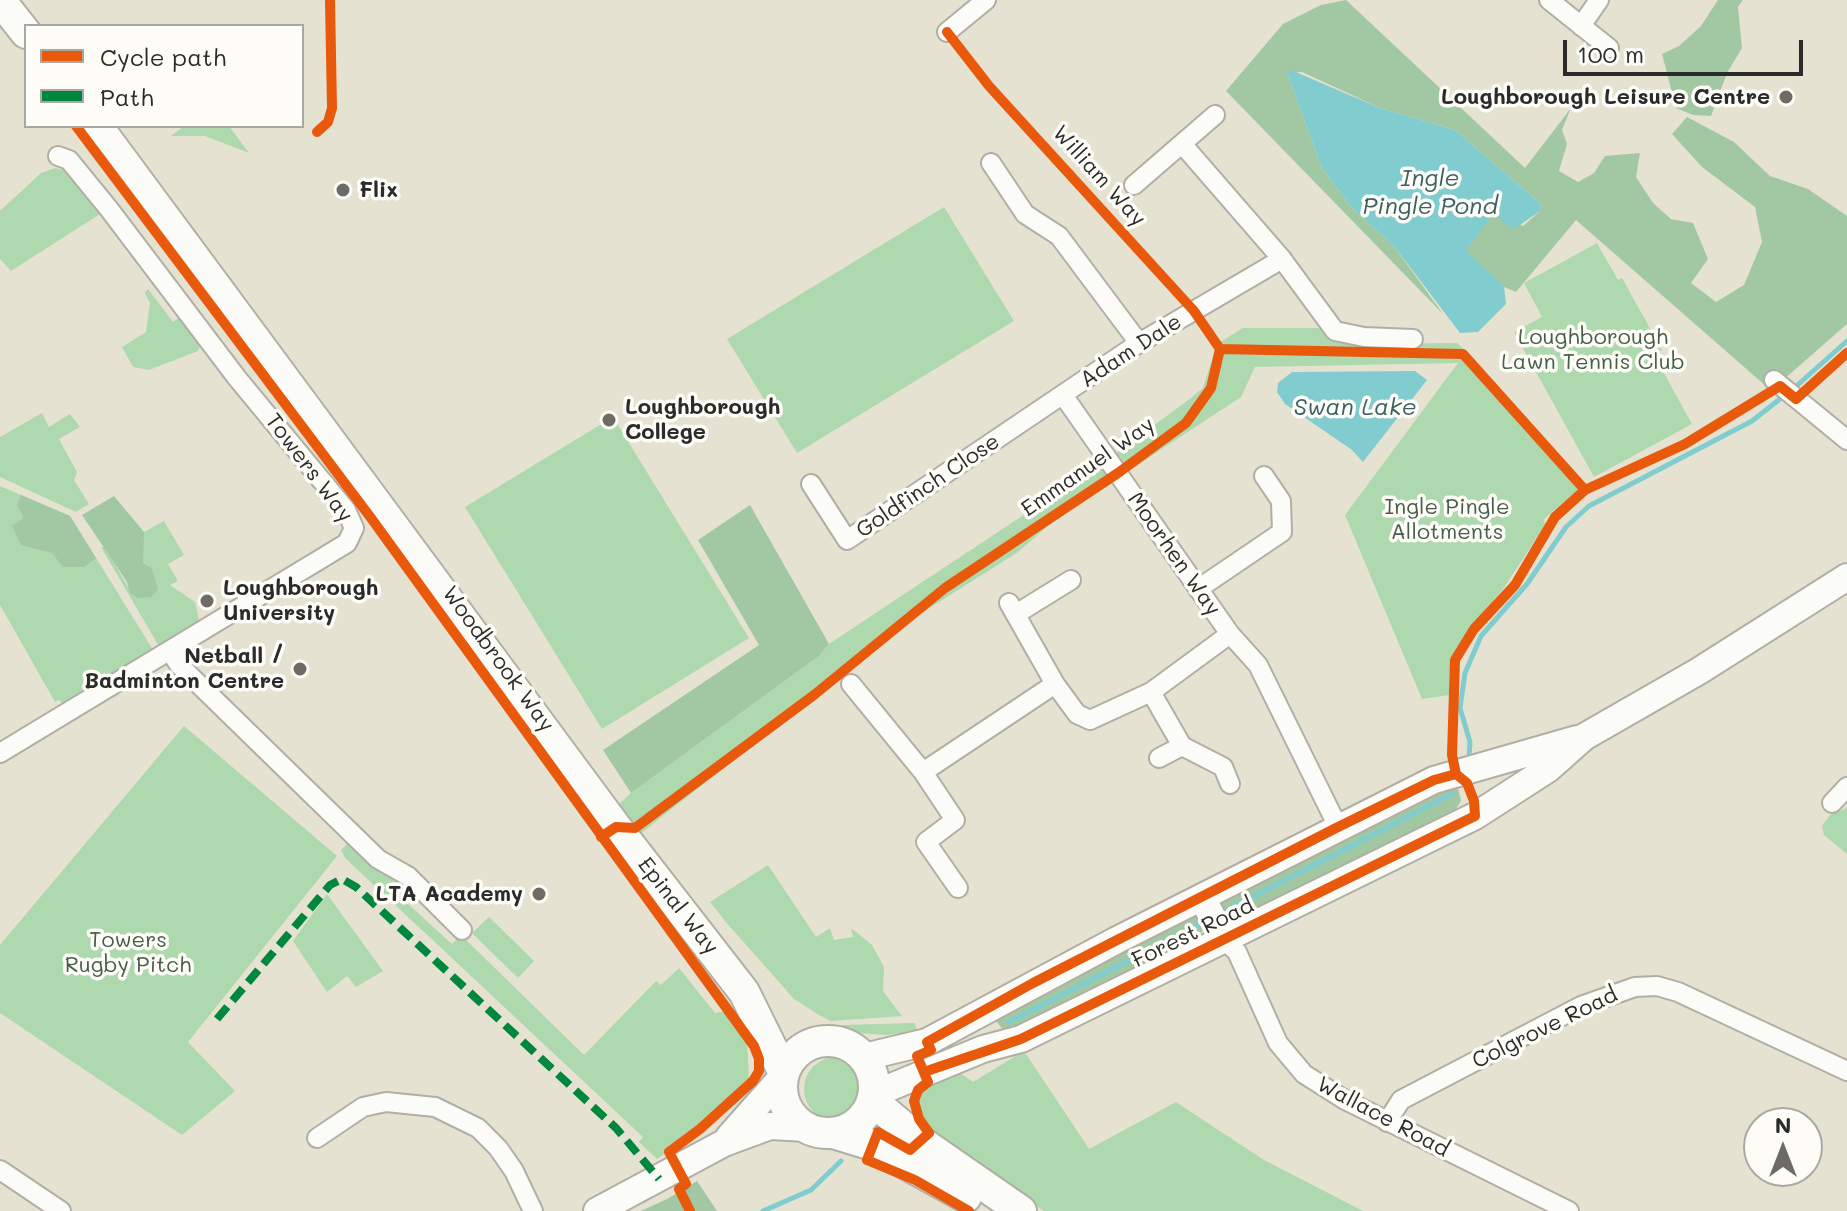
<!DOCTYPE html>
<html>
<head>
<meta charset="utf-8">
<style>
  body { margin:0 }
  #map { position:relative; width:1847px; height:1211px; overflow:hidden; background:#e6e2d2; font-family:Mali,sans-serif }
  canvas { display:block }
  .legend { position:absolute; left:24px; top:24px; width:280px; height:104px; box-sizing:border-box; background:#fdfcf7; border:2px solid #a9a8a5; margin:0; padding:10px 14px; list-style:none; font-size:24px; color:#2b2b2b }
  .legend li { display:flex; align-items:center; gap:16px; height:40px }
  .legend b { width:40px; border:2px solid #a9a8a5 }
  .north { position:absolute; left:1743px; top:1107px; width:80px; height:80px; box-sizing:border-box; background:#fdfcf7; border:2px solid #a9a8a5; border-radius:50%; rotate:0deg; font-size:22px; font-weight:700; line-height:32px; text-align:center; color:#2b2b2b }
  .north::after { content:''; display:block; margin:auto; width:28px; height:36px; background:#6c6b65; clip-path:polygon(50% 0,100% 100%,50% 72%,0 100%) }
  .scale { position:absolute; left:1563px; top:40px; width:240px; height:36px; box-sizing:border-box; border:4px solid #2b2b2b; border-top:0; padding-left:10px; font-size:24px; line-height:28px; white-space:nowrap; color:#2b2b2b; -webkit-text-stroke:6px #fdfcf7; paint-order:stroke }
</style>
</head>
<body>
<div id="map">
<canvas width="1847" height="1211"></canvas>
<ul class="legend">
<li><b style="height:10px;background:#e8590c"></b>Cycle path</li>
<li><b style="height:10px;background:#00873e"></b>Path</li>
</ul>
<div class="north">N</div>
<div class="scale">100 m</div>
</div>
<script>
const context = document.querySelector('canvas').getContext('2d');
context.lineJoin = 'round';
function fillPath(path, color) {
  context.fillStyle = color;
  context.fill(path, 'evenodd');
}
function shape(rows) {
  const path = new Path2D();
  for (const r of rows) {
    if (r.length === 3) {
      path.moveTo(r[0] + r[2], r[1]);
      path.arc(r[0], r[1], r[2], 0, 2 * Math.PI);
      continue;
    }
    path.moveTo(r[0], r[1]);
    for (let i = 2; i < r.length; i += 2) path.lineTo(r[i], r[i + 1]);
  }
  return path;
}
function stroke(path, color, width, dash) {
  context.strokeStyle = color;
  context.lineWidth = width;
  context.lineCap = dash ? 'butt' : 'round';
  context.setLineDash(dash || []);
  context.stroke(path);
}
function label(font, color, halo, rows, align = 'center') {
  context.font = font + ' Mali,sans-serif';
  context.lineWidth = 7;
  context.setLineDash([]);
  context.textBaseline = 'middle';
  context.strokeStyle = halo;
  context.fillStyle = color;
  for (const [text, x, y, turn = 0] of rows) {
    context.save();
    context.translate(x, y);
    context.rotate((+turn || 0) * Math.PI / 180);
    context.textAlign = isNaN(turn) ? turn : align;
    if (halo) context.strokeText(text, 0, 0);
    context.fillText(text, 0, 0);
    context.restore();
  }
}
const green = shape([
  [184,126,229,126,249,153,205,136,171,136],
  [55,168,72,172,100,214,11,271,0,259,0,211,41,173],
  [944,207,1014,321,797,453,727,339],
  [1597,243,1618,280,1622,278,1662,350,1654,355,1692,424,1594,477,1514,332,1542,317,1524,283],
  [148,289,173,322,180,317,201,344,198,351,149,370,133,367,122,347,146,332,150,303,145,293],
  [1243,328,1321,328,1362,344,1457,343,1477,362,1466,363,1579,489,1544,519,1545,525,1503,589,1471,627,1452,659,1449,695,1422,699,1345,515,1458,363,1255,367,1241,397,1057,518,1018,552,917,616,640,834,618,805,631,793,819,656,829,644,1108,459,1187,401,1203,388,1217,344],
  [42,413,49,427,70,414,80,427,59,439,77,472,74,480,89,504,76,512,0,477,0,437],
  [613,417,749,638,602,729,465,507],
  [0,486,70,516,155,653,62,704,59,700,55,702,0,605],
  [164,521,184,555,168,564,178,581,170,585,195,602,200,625,160,648,101,547,105,547,128,587,157,590,152,568,143,563,143,537,144,532],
  [184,726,337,856,188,1042,235,1091,182,1135,0,1013,0,945],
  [1847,808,1847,854,1824,835,1822,826,1830,815],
  [349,842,404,883,396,893,452,944,461,935,584,1055,656,981,661,985,679,968,715,1013,726,1011,742,1032,747,1042,749,1080,689,1136,657,1159,639,1142,643,1137,345,858,341,850],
  [768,865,816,937,830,928,834,940,853,937,851,928,872,945,884,967,883,991,902,1016,831,1021,819,1015,794,999,725,921,710,902],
  [327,894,383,971,356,987,347,976,327,992,293,941],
  [489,917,534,961,518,978,472,933],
  [915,1023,917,1031,887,1035,841,1032,842,1025],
  [1024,1051,1089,1149,1176,1102,1264,1160,1363,1211,1044,1211,929,1133,915,1109,915,1096,923,1085,957,1071,973,1082],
  [836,1089,32]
]);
const forest = shape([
  [1346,0,1525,168,1571,108,1562,130,1567,144,1559,171,1578,182,1594,173,1605,156,1640,153,1636,177,1653,203,1671,219,1693,223,1708,259,1691,283,1716,302,1744,285,1762,242,1755,207,1702,167,1672,134,1687,117,1734,142,1770,176,1808,189,1847,216,1847,324,1782,381,1767,387,1576,220,1516,292,1504,287,1465,252,1493,213,1523,226,1540,211,1541,204,1455,130,1380,108,1302,72,1287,73,1322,168,1352,208,1394,246,1443,314,1226,91,1283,24,1321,5],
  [1718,0,1743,0,1738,7,1742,48,1727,73,1711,116,1693,115,1676,108,1662,54,1679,46,1701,26],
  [21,495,70,516,96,558,84,567,63,567,52,553,21,545,12,526,24,518,17,505],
  [114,496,144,532,143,563,152,568,158,590,151,597,138,598,130,593,127,582,82,515],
  [750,505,829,644,819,656,631,793,603,750,759,645,698,540],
  [1457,784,1461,801,1456,809,1235,922,1224,921,1217,901,1361,821],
  [1195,909,1204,930,1193,939,1012,1031,1003,1030,994,1018],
  [697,1181,717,1211,641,1211,669,1198]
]);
const water = shape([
  [1291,70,1380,108,1455,130,1541,204,1540,211,1514,229,1493,214,1466,251,1504,287,1506,304,1478,332,1460,333,1394,246,1352,208,1322,168,1287,73],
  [1415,371,1427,380,1363,462,1352,450,1285,404,1277,392,1278,383,1292,372]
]);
const stream = shape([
  [1793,389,1847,341],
  [1469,758,1470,742,1460,708,1465,673,1481,636,1527,584,1566,527,1589,506,1752,421,1785,395],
  [1225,911,1452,794],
  [1009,1022,1200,924],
  [763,1211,811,1190,841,1161]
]);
const street = shape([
  [1549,0,1609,48],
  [1581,26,1599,0],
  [947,32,986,0],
  [1183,145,1282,259,1335,331,1364,337,1413,339],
  [991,163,1025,214,1059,236,1139,343],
  [1134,185,1215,115],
  [1774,380,1847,440],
  [1063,395,1230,634],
  [811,484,847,540,1139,343,1282,259],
  [1198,589,1282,532,1281,501,1264,476],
  [1009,603,1055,684],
  [1016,614,1071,580],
  [170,651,179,665,378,859,408,876,462,930],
  [851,684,923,772,955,820,926,842,958,888],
  [1151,692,1182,746,1159,758],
  [1182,746,1223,767,1230,784],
  [0,753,347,543,354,528,346,510,237,378,109,209,69,160,58,156],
  [923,772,1055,684,1077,714,1090,720,1151,692,1230,634,1258,665,1338,827],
  [1832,803,1847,787],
  [1224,940,1237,952,1278,1043,1304,1074,1345,1100,1569,1211],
  [1387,1122,1401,1100,1581,1006,1635,987,1657,986,1678,992,1847,1071],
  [317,1138,363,1107,386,1102,435,1107,478,1128,498,1148,514,1171,533,1211],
  [0,1170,61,1211]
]);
const secondary = shape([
  [1203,899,1224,940],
  [864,1057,927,1042,1117,940,1434,780,1577,739],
  [874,1094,983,1049,1021,1039,1475,816,1548,769,1584,737,1699,671,1847,577],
  [729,1137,782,1077],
  [597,1211,724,1143,770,1126,807,1128]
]);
const primary = shape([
  [0,0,26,33],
  [97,126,616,827,744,992,784,1073],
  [828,1087,46],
  [873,1101,920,1141,1021,1211],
  [833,1133,872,1145,966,1197]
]);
const quiet = shape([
  [217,1019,330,885,342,879,356,887,616,1128,659,1179]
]);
const cycleway = shape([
  [947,32,989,86,1194,311,1220,349],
  [76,126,371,518,754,1046,759,1059,759,1071,753,1081,700,1129,669,1152,686,1184,679,1189,690,1211],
  [317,132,328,122,332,108,330,0],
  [1456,774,1452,755,1455,660,1474,629,1515,585,1555,517,1585,490,1685,444,1780,386,1796,399,1847,353],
  [601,837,616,827,635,828,814,695,945,588,1118,473,1186,423,1211,388,1220,349,1463,354,1585,490],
  [924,1072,1021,1039,1475,816,1474,801,1467,783,1456,774],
  [867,1160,878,1132,910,1150,929,1133,919,1119,914,1101,918,1090,928,1082,917,1056,931,1050,927,1042,1033,983,1338,827,1434,780,1456,774],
  [867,1160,915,1180,969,1211]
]);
const markers = [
  [1786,97,8,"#6c6b65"],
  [343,190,8,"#6c6b65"],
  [609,420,8,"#6c6b65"],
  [207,601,8,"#6c6b65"],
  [300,669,8,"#6c6b65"],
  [539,894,8,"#6c6b65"]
];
const poiNames = [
  ["Loughborough Leisure Centre",1770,97],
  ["Flix",359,190,"left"],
  ["Loughborough",625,407,"left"],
  ["College",625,432,"left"],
  ["Loughborough",223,588,"left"],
  ["University",223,613,"left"],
  ["Netball /",284,656],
  ["Badminton Centre",284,681],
  ["LTA Academy",523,894]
];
const streetNames = [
  ["William Way",1099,176,48],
  ["Adam Dale",1131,351,-33],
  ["Emmanuel Way",1088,467,-35],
  ["Towers Way",309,468,53],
  ["Goldfinch Close",928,486,-34],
  ["Moorhen Way",1174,554,55],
  ["Woodbrook Way",498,659,54],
  ["Epinal Way",678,906,52],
  ["Forest Road",1193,933,-26],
  ["Colgrove Road",1545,1028,-26],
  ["Wallace Road",1383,1117,28]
];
const parkNames = [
  ["Loughborough",1593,337],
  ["Lawn Tennis Club",1593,362],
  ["Ingle Pingle",1447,507],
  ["Allotments",1447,532],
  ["Towers",128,940],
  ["Rugby Pitch",128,965]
];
const waterNames = [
  ["Ingle",1430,179],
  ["Pingle Pond",1430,207],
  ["Swan Lake",1355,408]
];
fillPath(green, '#aed8ad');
fillPath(forest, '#a1c8a2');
fillPath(water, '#80cccf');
stroke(stream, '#80cccf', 5);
stroke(street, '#b1afa5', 22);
stroke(secondary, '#b1afa5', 30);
stroke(primary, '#b1afa5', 34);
stroke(street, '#fbfbf8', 18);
stroke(secondary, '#fbfbf8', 26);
stroke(primary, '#fbfbf8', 30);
stroke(quiet, '#00873e', 8, [16, 8]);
stroke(cycleway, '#e8590c', 10);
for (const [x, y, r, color] of markers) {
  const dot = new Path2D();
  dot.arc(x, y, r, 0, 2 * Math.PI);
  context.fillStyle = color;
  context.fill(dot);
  stroke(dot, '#fdfcf7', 3);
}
label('bold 22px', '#2b2b2b', '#fdfcf7', poiNames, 'right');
label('22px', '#2b2b2b', '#fdfcf7', streetNames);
label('22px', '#455d49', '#fdfcf7', parkNames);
label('italic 24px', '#3a6064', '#fdfcf7', waterNames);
</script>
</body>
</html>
